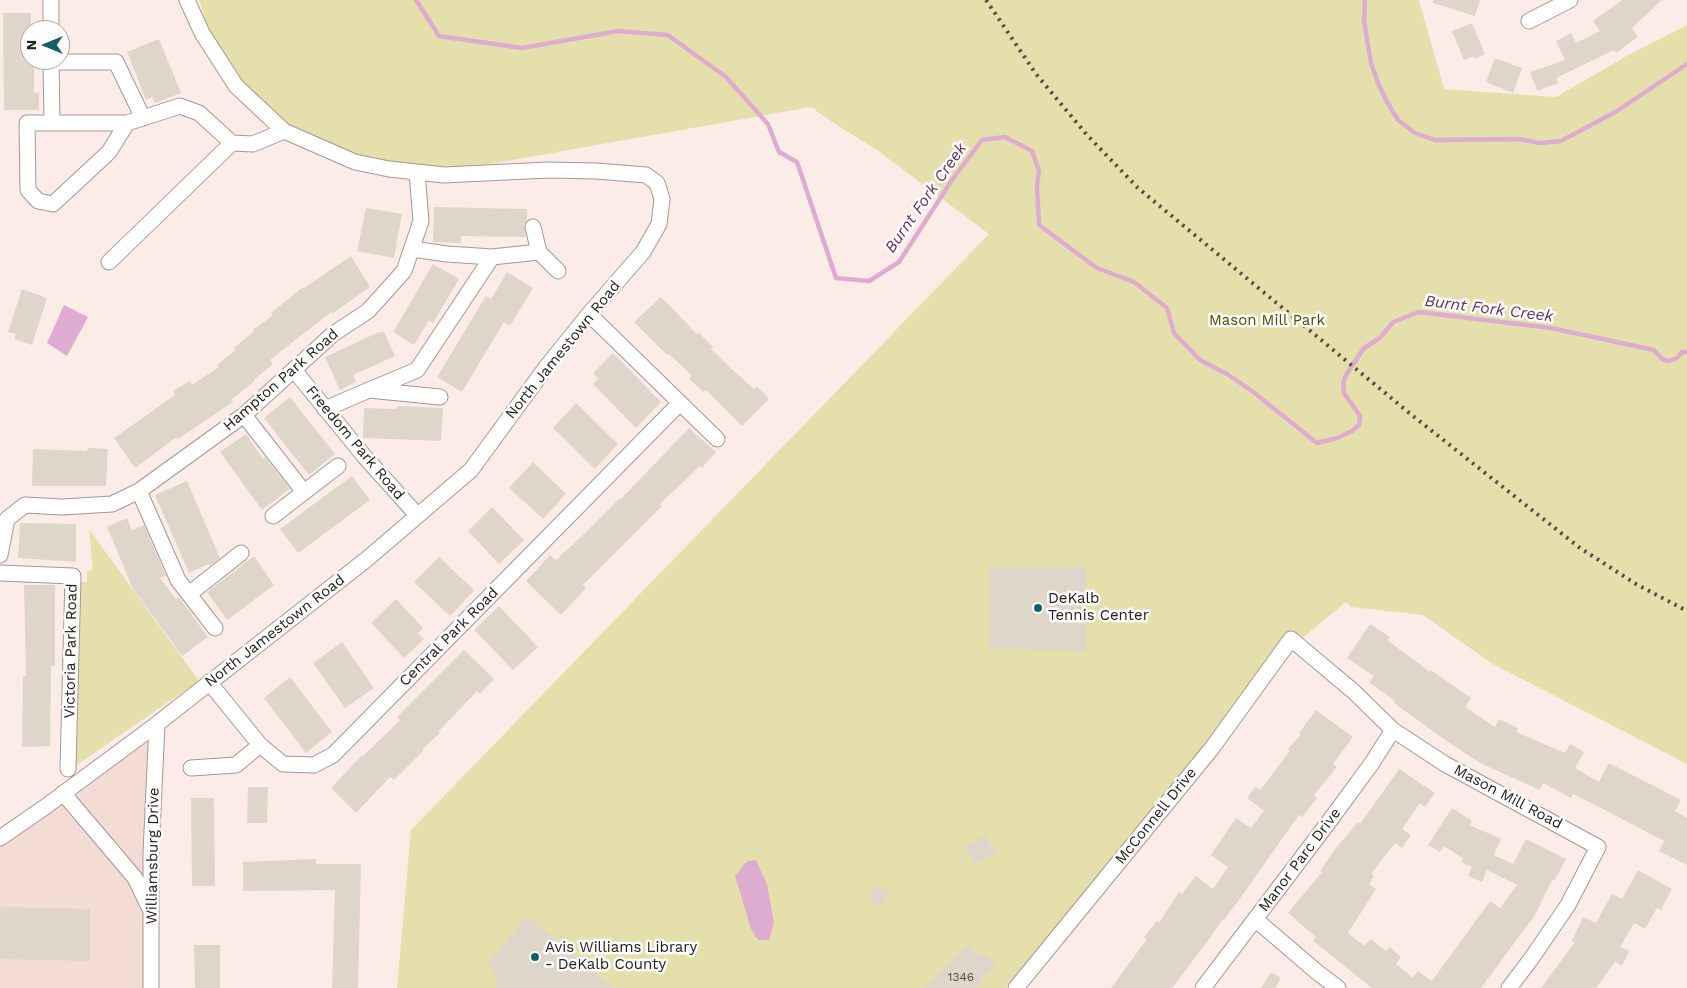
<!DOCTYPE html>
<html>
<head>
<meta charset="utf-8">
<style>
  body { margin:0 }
  #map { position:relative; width:1687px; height:988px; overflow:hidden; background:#fcece7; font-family:"Work Sans",sans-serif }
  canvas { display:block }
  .north { position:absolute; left:20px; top:20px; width:50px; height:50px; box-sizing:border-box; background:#fdfdfd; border:1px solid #a7a5a4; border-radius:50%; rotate:270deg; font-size:14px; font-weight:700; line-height:20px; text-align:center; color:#26201e }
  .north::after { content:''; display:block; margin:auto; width:18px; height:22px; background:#106165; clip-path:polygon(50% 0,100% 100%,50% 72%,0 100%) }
</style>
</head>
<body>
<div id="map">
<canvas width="1687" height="988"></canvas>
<div class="north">N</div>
</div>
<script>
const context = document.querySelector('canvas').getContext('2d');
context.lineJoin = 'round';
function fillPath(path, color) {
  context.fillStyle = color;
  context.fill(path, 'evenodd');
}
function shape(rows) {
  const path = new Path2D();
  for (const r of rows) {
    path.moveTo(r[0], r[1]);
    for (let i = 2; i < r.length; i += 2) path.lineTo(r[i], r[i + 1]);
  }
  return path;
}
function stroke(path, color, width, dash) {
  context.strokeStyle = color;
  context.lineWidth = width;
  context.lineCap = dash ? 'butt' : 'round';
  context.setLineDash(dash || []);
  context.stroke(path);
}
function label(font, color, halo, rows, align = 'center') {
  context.font = font + ' "Work Sans",sans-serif';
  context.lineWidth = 5;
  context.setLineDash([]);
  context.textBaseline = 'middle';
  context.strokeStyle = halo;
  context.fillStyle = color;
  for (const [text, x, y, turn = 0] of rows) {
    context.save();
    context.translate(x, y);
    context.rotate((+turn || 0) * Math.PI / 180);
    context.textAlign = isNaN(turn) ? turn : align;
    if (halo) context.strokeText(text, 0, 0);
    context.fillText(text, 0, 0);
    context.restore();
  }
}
const built = shape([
  [149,729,149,988,0,988,0,844,10,842]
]);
const green = shape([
  [199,0,1419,0,1444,89,1556,97,1630,54,1687,25,1687,764,1491,663,1423,615,1351,607,1346,602,1288,650,1005,988,397,988,411,830,989,234,877,150,835,124,811,107,456,170,318,155,251,100,210,36],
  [89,529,199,681,74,767,78,582,87,582,87,571,93,570]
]);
const water = shape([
  [64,305,88,317,67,356,47,343],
  [756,860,767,884,774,923,769,940,758,940,751,929,735,876,746,862]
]);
const stream = shape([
  [416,0,439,36,522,48,618,31,668,35,726,77,768,124,779,152,797,162,836,278,869,281,899,262,952,180,982,140,1005,137,1032,151,1039,171,1037,186,1039,225,1097,268,1134,282,1167,308,1174,333,1200,360,1227,374,1252,391,1317,443,1337,438,1352,431,1359,425,1360,416,1344,393,1343,383,1346,375,1364,348,1380,338,1393,322,1419,312,1551,328,1654,350,1662,359,1669,361,1677,358,1682,352,1687,352],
  [1365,0,1364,21,1371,63,1378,83,1387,102,1398,120,1415,133,1435,140,1519,139,1540,143,1561,141,1617,111,1687,64]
]);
const building = shape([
  [1433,0,1480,0,1475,16,1433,3],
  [1622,0,1662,0,1632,28,1638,37,1616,53,1614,50,1556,78,1558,83,1537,91,1530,72,1565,60,1556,41,1571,33,1576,43,1600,31,1593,21],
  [3,13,31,13,30,60,34,60,34,93,39,92,39,110,4,110],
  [1472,23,1485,54,1475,59,1474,56,1464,60,1452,31],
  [159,39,181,93,155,103,152,97,146,100,127,52],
  [1495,58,1522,68,1513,93,1486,82],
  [434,207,527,209,527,220,524,225,526,237,461,236,461,243,433,242],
  [366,208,402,214,397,241,394,241,397,243,394,258,357,251],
  [351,256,370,287,332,314,331,312,270,360,273,364,254,380,255,381,231,400,233,402,178,439,177,437,135,468,114,438,175,395,173,391,190,381,192,385,219,367,217,365,236,350,234,348,254,331,253,330,273,315,271,313,303,287,304,288],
  [433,264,459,279,433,323,429,320,414,345,393,332],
  [507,272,533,288,510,326,504,322,462,392,437,377,486,296,491,299],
  [22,289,47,298,32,345,14,339,16,334,8,332],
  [661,297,697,334,699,333,713,347,711,349,734,371,754,389,757,386,769,399,742,426,706,390,703,392,689,378,692,376,669,354,667,355,634,322],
  [379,332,384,332,395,356,353,375,356,382,340,390,325,357],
  [613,353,661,402,636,428,593,384,598,379,593,373],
  [290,397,335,454,309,475,264,418],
  [576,403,618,444,595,469,553,428],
  [397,406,443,408,441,441,363,438,364,408,397,409],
  [689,428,716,452,702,468,700,466,660,504,662,506,583,585,586,588,561,615,526,581,550,555,556,560,583,535,619,499,620,500],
  [246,434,263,459,265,457,290,489,262,510,220,452],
  [88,448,108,449,106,486,32,486,33,449,87,451],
  [533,462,566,494,543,519,509,488],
  [352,476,370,500,298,553,280,529],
  [187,481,220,558,210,566,209,564,189,573,155,495],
  [492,507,524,540,499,564,468,531],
  [127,518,132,530,144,525,166,576,160,578,176,599,179,597,208,637,182,656,133,589,107,527],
  [20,523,76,524,76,562,18,558],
  [254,556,274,585,227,620,207,592],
  [439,557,474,590,450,616,414,582],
  [990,567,1086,567,1086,650,990,649],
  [24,585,55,585,55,666,51,666,50,746,22,747,23,676,26,676],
  [396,599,423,628,418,633,424,639,404,658,371,623],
  [499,606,538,647,513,670,474,630],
  [1370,624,1390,637,1387,640,1430,672,1431,670,1471,698,1465,707,1495,727,1499,719,1518,728,1516,732,1565,753,1570,744,1584,752,1575,768,1599,782,1609,763,1681,800,1675,811,1687,818,1687,865,1659,851,1664,841,1603,809,1573,794,1571,798,1543,783,1540,790,1482,764,1451,744,1394,703,1395,701,1369,682,1374,676,1347,658],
  [342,642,374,688,345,708,313,663],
  [464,650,494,679,480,694,477,691,438,732,440,733,422,750,423,751,394,780,390,777,356,813,331,788,361,756,362,757,400,720,397,717],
  [290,677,332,732,306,753,264,698],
  [1316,710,1353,737,1333,764,1337,767,1314,795,1317,798,1302,817,1299,815,1239,900,1224,920,1223,919,1207,942,1172,988,1111,988,1147,939,1144,937,1157,921,1159,923,1179,892,1182,894,1196,876,1213,889,1228,867,1211,855,1236,818,1251,828,1264,811,1247,798,1255,787,1260,790,1290,751,1288,749,1301,734,1299,733],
  [1399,769,1435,793,1425,807,1420,803,1402,829,1411,835,1402,848,1395,843,1371,874,1374,876,1369,884,1376,889,1348,933,1364,946,1371,939,1386,951,1390,947,1401,957,1396,964,1413,978,1418,971,1432,981,1490,901,1500,908,1517,885,1487,870,1482,882,1468,876,1472,867,1461,862,1463,858,1444,846,1440,852,1428,845,1452,808,1472,821,1470,825,1501,839,1494,855,1513,864,1526,839,1566,859,1554,881,1552,880,1535,915,1481,988,1372,988,1313,941,1316,937,1288,913,1322,872,1320,871,1335,849,1358,822,1360,824],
  [248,787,268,787,267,823,247,823],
  [191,798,214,798,215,886,192,886],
  [986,835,996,853,975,865,965,847],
  [316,859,316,864,361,864,358,988,332,988,335,890,243,891,243,862],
  [1638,870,1672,889,1661,910,1657,908,1645,929,1634,923,1620,947,1629,951,1622,966,1615,962,1596,988,1541,988,1575,942,1572,941,1583,917,1596,923,1612,894,1622,899],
  [873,888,888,889,886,903,872,904],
  [0,907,90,909,90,961,0,959],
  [527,916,613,988,497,988,496,973,487,965],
  [194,945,220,945,220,988,195,988],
  [967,946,979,957,983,953,996,965,975,988,924,988],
  [1271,972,1281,978,1275,988,1261,988]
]);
const street = shape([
  [51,0,51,30],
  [1529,21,1570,0],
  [51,60,52,123],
  [51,62,116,62,143,118],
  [127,123,27,123,28,190,38,201,53,204,109,152,127,123,180,106,199,113,232,143,253,144,284,131],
  [533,227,539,252,558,271],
  [412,249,447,254,492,257,539,252],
  [109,262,232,143],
  [589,314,717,439],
  [294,370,364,456,417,515],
  [369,390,417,370,492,257],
  [325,409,369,390,440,397],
  [244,415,304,492],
  [139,491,178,580,215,628],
  [273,516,338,466],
  [0,555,7,519,25,505,62,507,112,504,139,491,244,415,333,334,368,311,404,271,421,221,417,172],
  [0,573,73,576,68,769],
  [189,594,241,553],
  [209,682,260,745,283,764,314,765,333,755,680,403],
  [191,768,236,765,260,745],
  [63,793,135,878,149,907],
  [0,838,45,807,157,724,367,559,471,470,547,366,589,314,643,252,659,224,662,199,657,183,646,175,596,171,548,170,444,175,389,169,355,162,284,131,236,86,202,33,187,0],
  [1255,919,1317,972,1338,988],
  [151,988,151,853,157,724],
  [1016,988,1212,748,1291,639,1353,691,1393,730,1445,764,1598,847,1568,905,1531,959,1509,988],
  [1203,988,1328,823,1372,763,1393,730]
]);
const rail = shape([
  [986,0,1036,74,1087,135,1138,188,1408,412,1580,548,1636,584,1687,611]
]);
const markers = [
  [1038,608,5,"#106165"],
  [535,957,5,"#106165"]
];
const numberNames = [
  ["1346",961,977]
];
const parkNames = [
  ["Mason Mill Park",1267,321]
];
const streetNames = [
  ["North Jamestown Road",563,350,-51],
  ["Hampton Park Road",281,380,-41],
  ["Freedom Park Road",355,443,50],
  ["North Jamestown Road",275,631,-38],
  ["Central Park Road",449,637,-45],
  ["Victoria Park Road",71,651,-89],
  ["Mason Mill Road",1508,797,28],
  ["McConnell Drive",1156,816,-51],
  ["Williamsburg Drive",153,856,-89],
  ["Manor Parc Drive",1300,860,-53]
];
const poiNames = [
  ["DeKalb",1048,599],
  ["Tennis Center",1048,616],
  ["Avis Williams Library",545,948],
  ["- DeKalb County",545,965]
];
const waterNames = [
  ["Burnt Fork Creek",926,198,-55],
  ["Burnt Fork Creek",1489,309,7]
];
fillPath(built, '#f3dcd4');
fillPath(green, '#e5e0ab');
fillPath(water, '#dfacd1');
stroke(stream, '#dfacd1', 4.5);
fillPath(building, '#dfd6cb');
stroke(street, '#a59792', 17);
stroke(street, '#fff', 15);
stroke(rail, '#574f4c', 4, [2.5, 5]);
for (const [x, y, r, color] of markers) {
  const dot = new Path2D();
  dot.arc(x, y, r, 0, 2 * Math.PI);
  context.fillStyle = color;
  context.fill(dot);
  stroke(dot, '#fdfdfd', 2);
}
label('12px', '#544e49', null, numberNames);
label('15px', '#524b00', '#fdfdfd', parkNames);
label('15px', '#26201e', '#fdfdfd', streetNames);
label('15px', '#26201e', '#fdfdfd', poiNames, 'left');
label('italic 16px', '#6b2e5e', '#fdfdfd', waterNames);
</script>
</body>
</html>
